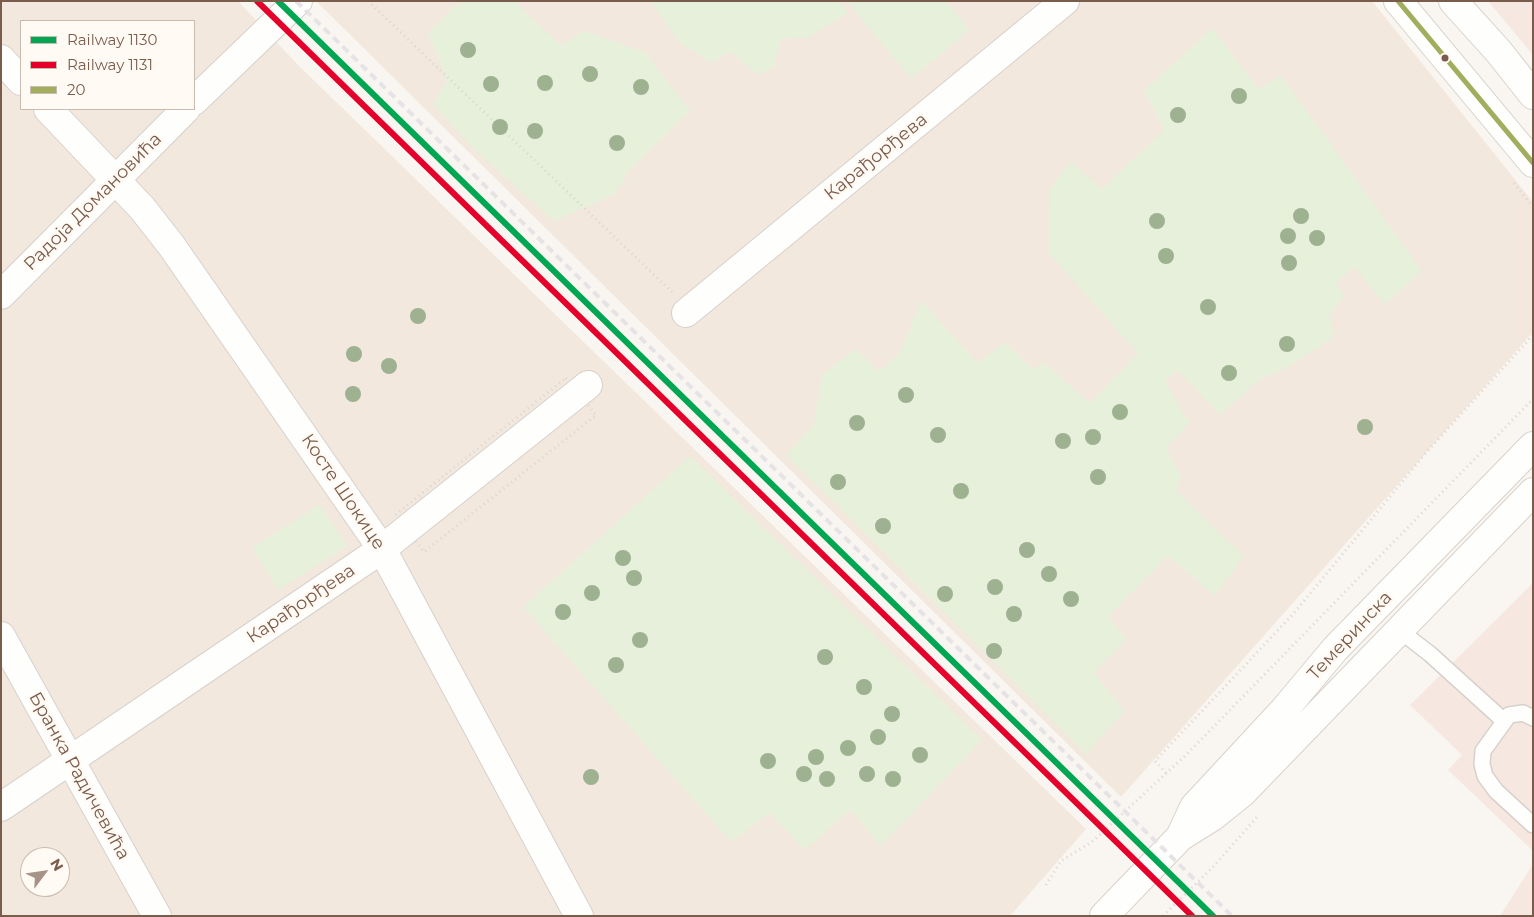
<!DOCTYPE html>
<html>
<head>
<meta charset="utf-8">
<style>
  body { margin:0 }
  #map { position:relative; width:1534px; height:917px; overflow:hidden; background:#f9f5f0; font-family:Montserrat,sans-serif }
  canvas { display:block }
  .frame { position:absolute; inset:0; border:2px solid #7a5c4d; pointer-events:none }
  .legend { position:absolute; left:20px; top:20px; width:175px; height:90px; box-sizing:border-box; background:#fffaf3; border:1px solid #cabbb1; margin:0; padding:6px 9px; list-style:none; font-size:15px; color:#7a5c4d }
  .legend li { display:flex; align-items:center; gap:10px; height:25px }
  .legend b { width:25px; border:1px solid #cabbb1 }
  .north { position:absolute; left:20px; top:847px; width:50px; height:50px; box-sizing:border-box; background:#fffaf3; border:1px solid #cabbb1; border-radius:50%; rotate:59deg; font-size:14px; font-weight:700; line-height:20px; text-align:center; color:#7a5c4d }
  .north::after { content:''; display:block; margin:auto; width:18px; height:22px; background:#a69286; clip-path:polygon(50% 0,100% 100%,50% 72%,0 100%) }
</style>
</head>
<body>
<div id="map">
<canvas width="1534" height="917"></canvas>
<div class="frame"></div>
<ul class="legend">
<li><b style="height:6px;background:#00a651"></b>Railway 1130</li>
<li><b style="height:6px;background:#e4002b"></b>Railway 1131</li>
<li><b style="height:6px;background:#a2ae5e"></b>20</li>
</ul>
<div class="north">N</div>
</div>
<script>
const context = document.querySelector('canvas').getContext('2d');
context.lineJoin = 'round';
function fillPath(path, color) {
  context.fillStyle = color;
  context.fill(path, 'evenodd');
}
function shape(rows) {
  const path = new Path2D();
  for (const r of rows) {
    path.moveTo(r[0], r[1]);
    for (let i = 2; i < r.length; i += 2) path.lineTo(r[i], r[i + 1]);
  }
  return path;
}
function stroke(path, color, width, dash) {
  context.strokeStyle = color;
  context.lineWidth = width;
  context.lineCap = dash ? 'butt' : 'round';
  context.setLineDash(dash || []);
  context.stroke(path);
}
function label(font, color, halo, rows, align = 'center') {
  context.font = font + ' Montserrat,sans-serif';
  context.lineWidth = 5;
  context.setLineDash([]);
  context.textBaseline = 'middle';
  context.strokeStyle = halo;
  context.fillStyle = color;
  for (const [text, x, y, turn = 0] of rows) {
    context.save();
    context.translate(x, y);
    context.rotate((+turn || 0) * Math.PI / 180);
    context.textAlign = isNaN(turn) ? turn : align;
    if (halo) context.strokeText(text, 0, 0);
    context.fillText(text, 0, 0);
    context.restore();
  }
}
const residential = shape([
  [1,1,238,1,299,66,1086,829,1010,916,1,916],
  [21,21,194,21,194,109,21,109],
  [30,857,60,857,60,887,30,887],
  [316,1,1372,1,1533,202,1533,332,1121,797]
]);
const commercial = shape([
  [1488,1,1533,1,1533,55],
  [1533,583,1533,851,1448,770,1462,755,1410,705],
  [1533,864,1533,916,1500,916]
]);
const green = shape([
  [466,1,514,1,561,46,583,31,645,52,690,111,629,171,615,194,554,221,474,149,433,104,447,81,428,33,456,5],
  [650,1,839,1,849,12,809,37,781,39,774,67,757,75,730,51,711,63,680,43],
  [847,1,946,1,970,30,911,79],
  [1213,28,1259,90,1281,75,1422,271,1385,304,1354,267,1336,282,1344,296,1329,316,1334,337,1288,367,1262,378,1220,415,1177,370,1165,381,1189,423,1166,449,1181,476,1176,491,1244,556,1215,596,1168,556,1108,617,1127,639,1094,673,1125,711,1086,754,786,455,814,424,822,375,855,349,879,371,899,354,921,301,978,363,1005,342,1033,370,1043,362,1090,403,1138,354,1049,253,1050,189,1070,161,1102,189,1164,130,1144,90],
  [690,456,982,740,881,846,850,810,805,850,770,813,731,842,523,607],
  [320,504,347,546,278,590,252,548]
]);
const path = shape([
  [368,1,672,292],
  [1514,183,1533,207],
  [566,378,596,415,424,552,395,515,566,378],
  [1166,773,1155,761,1295,612,1425,454,1533,335],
  [1046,885,1061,861,1093,841,1187,754,1533,399],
  [1163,916,1214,866,1257,817]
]);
const lane = shape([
  [1399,630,1430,654,1504,721],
  [1533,718,1523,713,1509,715,1483,751,1482,764,1485,776,1496,791,1533,825]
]);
const street = shape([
  [1,59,21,81],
  [194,101,298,1],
  [48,109,142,208,171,245,382,549,579,916],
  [1,295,186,109],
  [686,313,1065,1],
  [1,636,157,916],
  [1,807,382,549,588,385]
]);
const secondary = shape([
  [1398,1,1533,163],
  [1453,1,1499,52,1533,95],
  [1180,837,1194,807,1284,710,1335,649,1533,446],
  [1104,916,1180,837,1212,817,1242,793,1533,492]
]);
const rail = shape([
  [296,1,1232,916]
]);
const bus1 = shape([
  [1398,1,1533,163]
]);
const rail1 = shape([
  [278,1,1213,916]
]);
const rail2 = shape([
  [257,1,1192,916]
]);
const trees = [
  [468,50],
  [590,74],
  [545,83],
  [491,84],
  [641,87],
  [1239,96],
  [1178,115],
  [500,127],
  [535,131],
  [617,143],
  [1301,216],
  [1157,221],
  [1288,236],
  [1317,238],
  [1166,256],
  [1289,263],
  [1208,307],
  [418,316],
  [1287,344],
  [354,354],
  [389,366],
  [1229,373],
  [353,394],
  [906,395],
  [1120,412],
  [857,423],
  [1365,427],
  [938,435],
  [1093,437],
  [1063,441],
  [1098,477],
  [838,482],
  [961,491],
  [883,526],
  [1027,550],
  [623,558],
  [1049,574],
  [634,578],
  [995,587],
  [592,593],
  [945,594],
  [1071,599],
  [563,612],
  [1014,614],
  [640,640],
  [994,651],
  [825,657],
  [616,665],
  [864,687],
  [892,714],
  [878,737],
  [848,748],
  [920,755],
  [816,757],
  [768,761],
  [804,774],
  [867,774],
  [591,777],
  [827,779],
  [893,779]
];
const markers = [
  [1445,58,4.5,"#7a5c4d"]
];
const streetNames = [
  ["Карађорђева",876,157,-39],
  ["Радоја Домановића",93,202,-45],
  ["Косте Шокице",343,492,56],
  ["Карађорђева",301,604,-34],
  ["Темеринска",1350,636,-47],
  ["Бранка Радичевића",79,776,61]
];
fillPath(residential, '#f2e8de');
fillPath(commercial, '#f6e8e1');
fillPath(green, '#e7f0db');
stroke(lane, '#d7d1cb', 18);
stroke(street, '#d7d1cb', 30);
stroke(secondary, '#d9d2cb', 30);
stroke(path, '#dcd5d0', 3, [1, 4]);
stroke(lane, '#fefefd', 15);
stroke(street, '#fefefd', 28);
stroke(secondary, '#fefefd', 28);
stroke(rail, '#e6e3e7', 4, [8, 5]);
stroke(bus1, '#a2ae5e', 5);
stroke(rail1, '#00a651', 6);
stroke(rail2, '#e4002b', 6);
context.fillStyle = '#9eb190';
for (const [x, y] of trees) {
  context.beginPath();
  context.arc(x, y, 8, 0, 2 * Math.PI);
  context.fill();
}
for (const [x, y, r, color] of markers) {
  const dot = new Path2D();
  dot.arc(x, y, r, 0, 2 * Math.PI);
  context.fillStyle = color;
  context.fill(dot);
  stroke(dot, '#fffaf3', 2);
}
label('18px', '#7a5c4d', '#fffaf3', streetNames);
</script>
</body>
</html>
